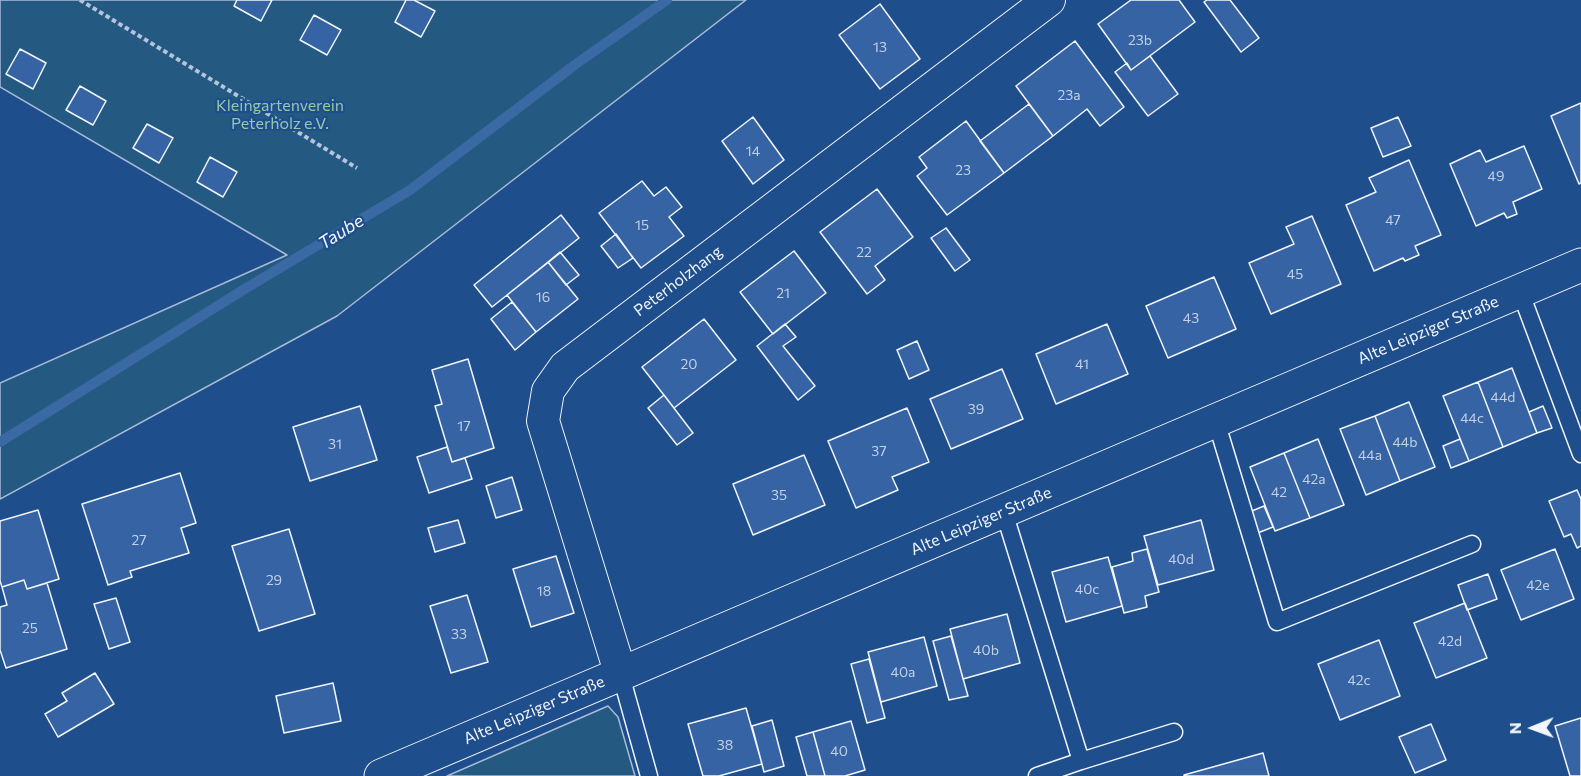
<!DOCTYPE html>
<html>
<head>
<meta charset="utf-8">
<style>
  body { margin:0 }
  #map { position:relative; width:1581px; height:776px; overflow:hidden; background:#1f4e8c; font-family:Commissioner,sans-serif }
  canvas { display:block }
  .north { position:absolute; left:1503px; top:698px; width:60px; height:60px; -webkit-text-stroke:4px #1f4e8c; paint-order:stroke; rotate:269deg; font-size:16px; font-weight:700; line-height:24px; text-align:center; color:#f2f6ff }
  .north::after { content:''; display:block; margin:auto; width:21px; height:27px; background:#f2f6ff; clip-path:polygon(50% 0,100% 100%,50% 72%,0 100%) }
</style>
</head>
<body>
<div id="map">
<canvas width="1581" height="776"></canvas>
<div class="north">N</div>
</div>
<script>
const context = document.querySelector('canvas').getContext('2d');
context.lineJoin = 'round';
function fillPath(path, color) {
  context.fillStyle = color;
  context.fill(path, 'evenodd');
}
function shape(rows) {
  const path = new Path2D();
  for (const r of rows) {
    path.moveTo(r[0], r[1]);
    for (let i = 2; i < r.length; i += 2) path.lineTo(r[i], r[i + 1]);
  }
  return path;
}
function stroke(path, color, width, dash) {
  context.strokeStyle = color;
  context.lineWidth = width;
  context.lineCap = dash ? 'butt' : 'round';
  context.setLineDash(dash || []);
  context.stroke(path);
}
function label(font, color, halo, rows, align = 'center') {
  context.font = font + ' Commissioner,sans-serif';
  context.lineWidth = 4.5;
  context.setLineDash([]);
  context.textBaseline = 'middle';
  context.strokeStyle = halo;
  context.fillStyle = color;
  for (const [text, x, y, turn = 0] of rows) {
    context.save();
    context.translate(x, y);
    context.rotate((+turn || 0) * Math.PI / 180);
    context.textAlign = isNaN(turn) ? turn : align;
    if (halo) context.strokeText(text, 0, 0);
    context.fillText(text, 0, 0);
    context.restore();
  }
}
const green = shape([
  [0,0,746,0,337,316,0,499,0,383,287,255,0,87,0,0],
  [608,706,618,717,635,776,447,776,608,706]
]);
const stream = shape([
  [0,442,243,290,410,190,576,64,667,0]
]);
const building = shape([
  [237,0,272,0,261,21,234,6,237,0],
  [406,0,414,0,435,11,421,37,395,22,406,0],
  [1131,0,1179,0,1195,22,1131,70,1098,24,1131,0],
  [1207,0,1230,0,1259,38,1241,52,1204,2,1207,0],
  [880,4,920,59,880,89,839,35,880,4],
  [314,15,341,30,327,55,300,40,314,15],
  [1075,41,1124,107,1100,126,1087,109,1053,136,1016,86,1075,41],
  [20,49,46,63,33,89,6,74,20,49],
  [1150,56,1178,94,1148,116,1115,72,1127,63,1131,70,1150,56],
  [80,86,106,101,93,125,66,110,80,86],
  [1581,103,1581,183,1579,184,1551,116,1581,103],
  [1029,104,1053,136,1004,173,980,141,1029,104],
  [753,117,784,160,753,184,722,141,753,117],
  [1398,117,1411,146,1383,157,1371,128,1398,117],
  [966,121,1004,173,947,215,917,176,927,168,919,157,966,121],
  [147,124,173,138,159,163,133,148,147,124],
  [1524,146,1542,189,1513,202,1517,214,1507,218,1504,213,1476,226,1450,164,1480,150,1486,162,1524,146],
  [210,157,237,172,223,197,197,182,210,157],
  [1409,160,1441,235,1415,246,1419,255,1405,261,1403,258,1374,271,1346,205,1376,192,1369,178,1409,160],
  [642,181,654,196,666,187,682,207,669,217,684,236,641,268,599,213,642,181],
  [877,189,913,237,875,266,885,280,867,294,820,232,877,189],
  [561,215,579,238,492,307,474,285,561,215],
  [1312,216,1341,284,1271,314,1249,263,1294,244,1286,227,1312,216],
  [946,228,970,260,955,271,931,238,946,228],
  [616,234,633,258,618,268,601,246,616,234],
  [794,251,826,293,773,334,740,292,794,251],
  [560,252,579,275,566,285,548,262,560,252],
  [548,262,578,299,536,332,507,295,548,262],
  [1214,277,1236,329,1168,358,1146,306,1214,277],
  [512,302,536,332,515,350,491,319,512,302],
  [704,319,736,360,674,408,642,367,704,319],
  [785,324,796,337,783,346,815,386,798,400,757,346,785,324],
  [1107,324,1128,374,1056,404,1036,354,1107,324],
  [917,341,929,370,909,379,897,350,917,341],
  [468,359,494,448,452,462,435,406,442,404,432,370,468,359],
  [1512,368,1537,433,1503,447,1478,382,1512,368],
  [1002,369,1023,419,951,449,930,399,1002,369],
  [1478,382,1503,447,1469,461,1443,396,1478,382],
  [664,395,693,433,677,445,648,408,664,395],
  [1409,402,1435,467,1400,481,1375,416,1409,402],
  [360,406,377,460,310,481,293,427,360,406],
  [1543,406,1552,428,1537,433,1529,412,1543,406],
  [907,408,929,462,892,477,898,490,856,508,828,441,907,408],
  [1375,416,1400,481,1366,495,1340,429,1375,416],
  [1318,439,1344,505,1310,518,1284,453,1318,439],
  [1460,439,1469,461,1451,468,1443,446,1460,439],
  [447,447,452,462,465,458,472,479,429,493,417,457,447,447],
  [1284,453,1310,518,1275,531,1250,467,1284,453],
  [804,455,825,505,753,535,733,484,804,455],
  [180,473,196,523,181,528,189,553,130,571,132,577,108,585,82,504,180,473],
  [512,477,522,510,496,518,486,486,512,477],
  [1577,490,1581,499,1581,546,1577,548,1571,534,1564,537,1549,501,1577,490],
  [1264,506,1273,527,1255,534,1247,513,1264,506],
  [38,510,59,579,27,589,24,580,2,587,0,581,0,521,38,510],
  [458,520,465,543,435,552,428,528,458,520],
  [1201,520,1214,570,1158,585,1144,536,1201,520],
  [289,529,315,614,259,631,232,546,289,529],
  [1147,549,1159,592,1145,596,1147,607,1124,613,1112,567,1133,561,1132,553,1147,549],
  [1555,549,1574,599,1521,620,1501,570,1555,549],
  [556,556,574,613,531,627,513,569,556,556],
  [1108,557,1122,606,1066,622,1052,572,1108,557],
  [1488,574,1497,599,1467,610,1458,585,1488,574],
  [24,580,27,589,47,583,67,649,6,668,0,650,0,607,7,605,2,587,24,580],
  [467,595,488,662,451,673,430,606,467,595],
  [116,598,130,642,109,649,94,604,116,598],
  [1465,603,1487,658,1436,678,1414,623,1465,603],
  [1007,614,1020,663,963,679,950,629,1007,614],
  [951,636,968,696,949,700,933,641,951,636],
  [924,637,937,686,881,702,868,652,924,637],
  [1379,640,1400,696,1340,720,1318,664,1379,640],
  [869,659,885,718,867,723,851,664,869,659],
  [95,673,114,704,58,737,45,714,67,701,62,693,95,673],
  [333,683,341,721,284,733,276,696,333,683],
  [746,708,762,764,719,776,703,776,688,724,746,708],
  [1581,718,1581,776,1570,776,1555,726,1581,718],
  [772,720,784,766,764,772,752,726,772,720],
  [851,721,865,770,845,776,825,776,813,732,851,721],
  [1431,724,1446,760,1415,773,1399,737,1431,724],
  [813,732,825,776,807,776,796,737,813,732],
  [1263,753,1269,776,1184,776,1184,775,1263,753]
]);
const path = shape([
  [80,0,357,168]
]);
const service = shape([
  [1520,291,1581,454],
  [1216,421,1277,622,1472,544],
  [1004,512,1081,761,1174,732],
  [620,672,649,776],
  [1037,776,1081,761]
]);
const minor = shape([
  [620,672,543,421,548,391,565,367,1049,0]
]);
const tertiary = shape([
  [381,776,1581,265]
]);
const numberNames = [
  ["23b",1140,40],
  ["13",880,47],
  ["23a",1069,95],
  ["14",753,151],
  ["23",963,170],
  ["49",1496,176],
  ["47",1393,220],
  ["15",642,225],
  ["22",864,252],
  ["45",1295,274],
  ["21",783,293],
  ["16",543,297],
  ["43",1191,318],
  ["20",689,364],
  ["41",1082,364],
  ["44d",1503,397],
  ["39",976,409],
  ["44c",1472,418],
  ["17",464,426],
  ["44b",1405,442],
  ["31",335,444],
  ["37",879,451],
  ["44a",1370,455],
  ["42a",1314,479],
  ["42",1279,492],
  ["35",779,495],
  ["27",139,540],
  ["40d",1181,559],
  ["29",274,580],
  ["42e",1538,585],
  ["40c",1087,589],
  ["18",544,591],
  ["25",30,628],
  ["33",459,634],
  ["42d",1450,641],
  ["40b",986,650],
  ["40a",903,672],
  ["42c",1359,680],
  ["38",725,745],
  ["40",839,751]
];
const parkNames = [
  ["Kleingartenverein",280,106],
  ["Peterholz e.V.",280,124]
];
const streetNames = [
  ["Peterholzhang",678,281,-37],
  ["Alte Leipziger Straße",1428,330,-23],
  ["Alte Leipziger Straße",981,521,-23],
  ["Alte Leipziger Straße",534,710,-23]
];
const waterNames = [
  ["Taube",341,232,-32]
];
fillPath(green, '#245a82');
stroke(green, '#a8bbd7', 1.5);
stroke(stream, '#3b69a3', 10);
fillPath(building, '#3563a3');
stroke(building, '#f2f6ff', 1.5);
stroke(service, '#f2f6ff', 19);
stroke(minor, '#f2f6ff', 34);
stroke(tertiary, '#f2f6ff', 35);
stroke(path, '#b3c4dc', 4, [4.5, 3]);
stroke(service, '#1f4e8c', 16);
stroke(minor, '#1f4e8c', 32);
stroke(tertiary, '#1f4e8c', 33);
label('14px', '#c3d1e8', null, numberNames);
label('16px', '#97c8a6', '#1f4e8c', parkNames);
label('16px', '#f2f6ff', '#1f4e8c', streetNames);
label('italic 18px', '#f2f6ff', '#1f4e8c', waterNames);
</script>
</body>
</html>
